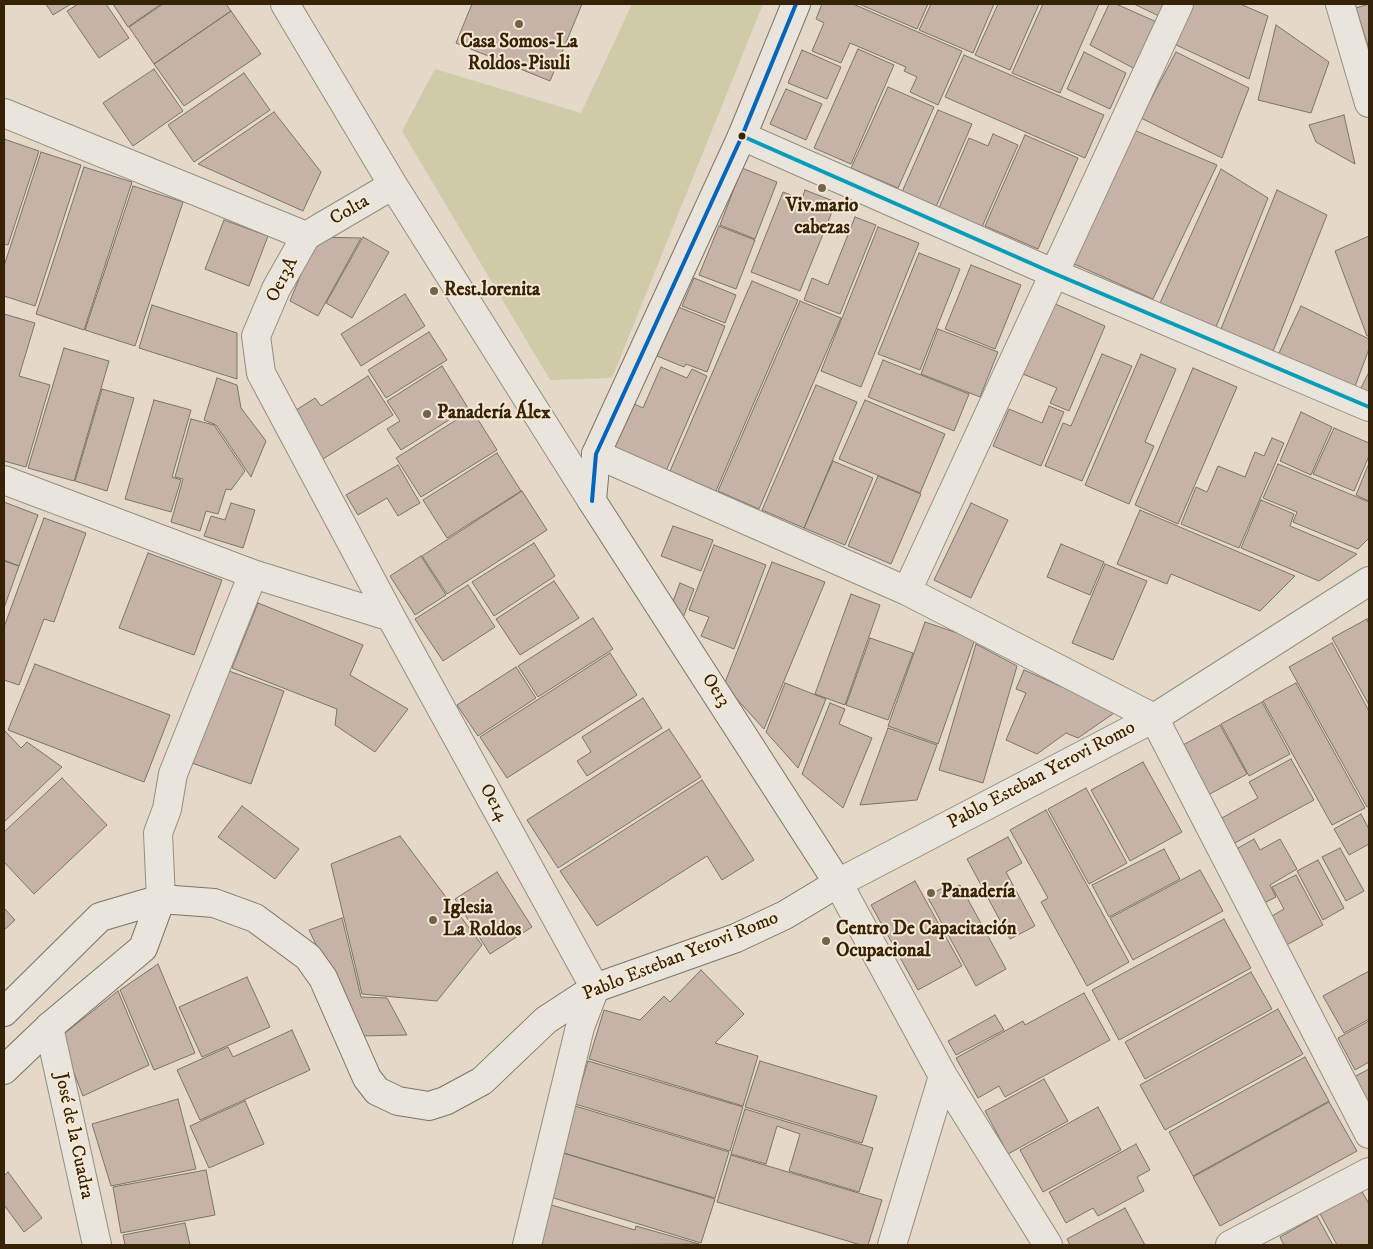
<!DOCTYPE html>
<html>
<head>
<meta charset="utf-8">
<style>
  body { margin:0 }
  #map { position:relative; width:1373px; height:1249px; overflow:hidden; background:#e4d9c9; font-family:"IM FELL DW Pica",serif }
  canvas { display:block }
  .frame { position:absolute; inset:0; border:5px solid #362307; pointer-events:none }
</style>
</head>
<body>
<div id="map">
<canvas width="1373" height="1249"></canvas>
<div class="frame"></div>
</div>
<script>
const context = document.querySelector('canvas').getContext('2d');
context.lineJoin = 'round';
function fillPath(path, color) {
  context.fillStyle = color;
  context.fill(path, 'evenodd');
}
function shape(rows) {
  const path = new Path2D();
  for (const r of rows) {
    path.moveTo(r[0], r[1]);
    for (let i = 2; i < r.length; i += 2) path.lineTo(r[i], r[i + 1]);
  }
  return path;
}
function stroke(path, color, width, dash) {
  context.strokeStyle = color;
  context.lineWidth = width;
  context.lineCap = dash ? 'butt' : 'round';
  context.setLineDash(dash || []);
  context.stroke(path);
}
function label(font, color, halo, rows, align = 'center') {
  context.font = font + ' "IM FELL DW Pica",serif';
  context.lineWidth = 4;
  context.setLineDash([]);
  context.textBaseline = 'middle';
  context.strokeStyle = halo;
  context.fillStyle = color;
  for (const [text, x, y, turn = 0] of rows) {
    context.save();
    context.translate(x, y);
    context.rotate((+turn || 0) * Math.PI / 180);
    context.textAlign = isNaN(turn) ? turn : align;
    if (halo) context.strokeText(text, 0, 0);
    context.fillText(text, 0, 0);
    context.restore();
  }
}
const green = shape([
  [632,4,763,4,612,378,550,380,402,131,435,69,581,113]
]);
const building = shape([
  [46,4,71,4,53,15,46,4],
  [78,4,106,4,129,38,99,58,67,11,78,4],
  [113,4,161,4,128,27,113,4],
  [163,4,226,4,231,11,154,64,129,27,163,4],
  [472,4,582,4,550,81,456,43,472,4],
  [822,4,853,4,962,51,938,105,910,92,917,77,904,71,906,67,850,43,841,63,812,51,824,23,816,19,822,4],
  [859,4,928,4,917,29,859,4],
  [931,4,994,4,973,53,919,30,931,4],
  [998,4,1039,4,1010,70,975,55,998,4],
  [1043,4,1099,4,1060,93,1012,73,1043,4],
  [1109,4,1116,4,1159,23,1135,69,1090,45,1109,4],
  [1134,4,1171,4,1165,19,1134,4],
  [1191,4,1240,4,1268,16,1249,79,1172,43,1191,4],
  [1369,4,1369,49,1356,8,1369,4],
  [231,11,261,54,184,106,154,64,231,11],
  [1276,25,1329,62,1311,113,1258,100,1276,25],
  [858,49,894,65,851,164,814,148,858,49],
  [802,50,841,67,827,99,788,83,802,50],
  [1084,52,1126,73,1110,109,1067,89,1084,52],
  [1176,52,1249,88,1222,158,1141,118,1176,52],
  [964,55,1104,115,1085,158,945,97,964,55],
  [154,69,183,111,133,146,103,103,154,69],
  [244,73,270,110,194,162,168,125,244,73],
  [888,87,934,107,898,188,851,168,888,87],
  [786,89,822,104,806,140,770,124,786,89],
  [938,110,972,124,936,207,902,192,938,110],
  [274,112,321,172,303,211,198,164,274,112],
  [1344,115,1355,164,1316,142,1309,125,1344,115],
  [1134,130,1217,165,1153,299,1072,263,1134,130],
  [993,134,1018,145,982,227,939,208,969,138,988,146,993,134],
  [1025,135,1078,158,1038,249,985,226,1025,135],
  [4,139,39,151,8,245,4,244,4,139],
  [41,152,81,165,35,306,4,296,4,266,41,152],
  [84,167,132,182,84,330,36,314,84,167],
  [742,168,777,182,755,239,720,225,742,168],
  [1221,169,1268,198,1214,332,1160,303,1221,169],
  [133,186,183,202,135,346,85,330,133,186],
  [805,190,836,202,800,291,751,272,783,192,802,199,805,190],
  [1277,190,1327,215,1272,354,1221,329,1277,190],
  [855,217,876,225,840,314,804,300,812,278,828,285,855,217],
  [224,220,268,236,249,286,205,269,224,220],
  [719,226,755,240,736,289,699,275,719,226],
  [878,227,919,243,861,387,821,371,878,227],
  [1369,236,1369,336,1367,336,1335,251,1369,236],
  [316,237,361,238,318,316,290,301,316,237],
  [363,237,389,252,352,318,326,303,363,237],
  [919,253,960,269,920,370,878,354,919,253],
  [971,265,1021,285,995,349,945,329,971,265],
  [694,278,736,295,725,323,682,306,694,278],
  [752,281,798,300,716,491,670,471,752,281],
  [405,294,425,326,361,366,341,334,405,294],
  [800,301,841,318,759,509,718,491,800,301],
  [1053,303,1105,326,1069,411,1050,403,1057,388,1023,374,1053,303],
  [152,305,237,333,237,379,139,348,152,305],
  [676,306,725,326,707,372,686,364,684,367,657,356,676,306],
  [1301,306,1369,339,1369,349,1354,389,1278,355,1301,306],
  [4,314,35,323,19,376,50,385,26,467,4,461,4,314],
  [938,329,998,352,980,397,921,374,938,329],
  [429,332,447,360,386,398,368,370,429,332],
  [64,348,109,361,74,481,28,468,64,348],
  [1102,354,1132,366,1082,481,1045,466,1063,423,1071,426,1102,354],
  [1141,354,1176,369,1145,442,1154,446,1129,504,1085,485,1141,354],
  [883,360,969,394,954,431,868,397,883,360],
  [442,366,468,408,401,450,387,429,400,421,387,401,442,366],
  [661,367,687,378,692,369,707,376,666,471,610,447,630,402,643,408,661,367],
  [1193,368,1237,387,1178,524,1135,505,1193,368],
  [1369,372,1369,395,1360,390,1369,372],
  [368,376,393,415,323,459,293,412,315,398,321,406,368,376],
  [217,378,237,385,241,408,266,441,251,477,216,425,204,420,217,378],
  [816,385,857,402,804,528,762,510,816,385],
  [102,389,134,398,107,491,75,481,102,389],
  [154,400,191,410,172,477,181,480,171,512,125,499,154,400],
  [865,400,945,434,920,493,839,459,865,400],
  [1049,406,1064,412,1041,466,993,446,1009,409,1042,423,1049,406],
  [472,410,497,450,421,497,396,458,472,410],
  [1301,412,1332,427,1311,475,1280,461,1301,412],
  [191,419,214,425,245,471,231,490,226,489,218,514,206,511,200,531,171,522,183,479,175,477,191,419],
  [1334,428,1369,443,1369,456,1354,491,1313,474,1334,428],
  [1272,438,1284,443,1239,548,1181,524,1196,487,1207,492,1218,466,1245,477,1255,452,1264,456,1272,438],
  [497,453,521,491,447,538,423,500,497,453],
  [833,461,873,478,845,545,804,528,833,461],
  [1369,463,1369,501,1356,495,1369,463],
  [1278,464,1369,502,1369,538,1358,549,1293,522,1297,512,1263,498,1278,464],
  [398,465,420,503,398,516,387,498,358,515,346,495,398,465],
  [878,476,921,494,891,564,848,546,878,476],
  [522,491,547,530,447,594,422,556,522,491],
  [1261,500,1294,514,1290,526,1357,554,1319,581,1241,548,1261,500],
  [4,502,38,515,19,566,4,560,4,502],
  [231,503,255,510,243,548,204,536,211,516,225,520,231,503],
  [971,503,1008,520,971,598,934,580,971,503],
  [1140,510,1295,576,1260,611,1171,574,1167,584,1117,564,1140,510],
  [44,518,86,533,54,622,44,619,19,685,4,680,4,627,44,518],
  [673,526,713,540,701,571,661,556,673,526],
  [534,543,555,576,494,616,472,582,534,543],
  [1061,544,1104,562,1090,595,1047,577,1061,544],
  [714,545,766,565,734,649,701,636,709,617,689,610,714,545],
  [148,553,222,580,194,655,119,628,148,553],
  [421,556,446,595,415,615,390,576,421,556],
  [4,561,19,566,4,608,4,561],
  [772,562,825,582,764,729,724,685,772,562],
  [1105,564,1147,581,1113,660,1072,643,1105,564],
  [554,581,579,618,520,655,496,619,554,581],
  [680,583,694,589,683,618,669,612,680,583],
  [468,585,495,627,443,661,415,619,468,585],
  [851,594,880,605,845,705,815,694,851,594],
  [258,603,363,645,350,675,408,709,375,752,335,725,337,709,232,668,258,603],
  [593,618,613,649,538,697,518,666,593,618],
  [1367,619,1369,624,1369,705,1332,638,1367,619],
  [925,622,975,639,938,744,888,726,925,622],
  [870,638,913,653,888,720,846,705,870,638],
  [1332,643,1369,711,1369,806,1367,807,1289,667,1332,643],
  [976,644,1017,666,983,783,939,770,976,644],
  [610,653,637,695,507,778,480,737,610,653],
  [35,664,170,715,144,782,8,730,35,664],
  [516,667,536,698,478,736,457,705,516,667],
  [1024,670,1117,711,1078,738,1066,733,1037,754,1006,740,1026,693,1016,689,1024,670],
  [229,671,284,691,251,784,189,762,216,685,222,687,229,671],
  [785,683,826,699,798,768,766,732,785,683],
  [1296,683,1365,808,1332,825,1263,701,1296,683],
  [643,698,662,728,587,776,577,761,591,752,582,737,643,698],
  [1262,702,1290,754,1249,776,1221,724,1262,702],
  [830,703,845,709,839,724,872,738,843,808,802,774,830,703],
  [1220,725,1247,774,1208,795,1181,746,1220,725],
  [888,728,937,745,917,800,860,805,888,728],
  [669,729,701,777,558,868,527,820,669,729],
  [4,730,21,748,27,742,62,767,4,822,4,730],
  [1291,759,1314,800,1233,844,1220,819,1258,798,1249,782,1291,759],
  [1143,762,1182,832,1130,861,1091,790,1143,762],
  [62,778,107,825,34,894,4,862,4,832,62,778],
  [702,780,754,860,722,880,707,856,597,926,560,871,702,780],
  [1086,788,1127,863,1089,884,1048,809,1086,788],
  [242,806,299,849,275,879,218,837,242,806],
  [1046,810,1129,962,1087,986,1041,902,1048,898,1010,830,1046,810],
  [1361,814,1369,829,1369,844,1349,855,1334,829,1361,814],
  [400,836,482,945,437,1001,362,994,331,864,400,836],
  [1008,837,1022,863,1006,872,1035,926,1010,939,967,859,1008,837],
  [1254,839,1260,850,1280,839,1297,869,1270,885,1276,897,1262,904,1233,851,1254,839],
  [1340,848,1364,891,1346,901,1322,857,1340,848],
  [1164,849,1180,879,1109,917,1092,885,1164,849],
  [1318,860,1344,908,1323,920,1297,871,1318,860],
  [1200,870,1223,911,1133,960,1110,918,1200,870],
  [497,872,532,927,490,954,455,899,497,872],
  [1296,875,1323,925,1281,948,1265,920,1284,909,1272,887,1296,875],
  [915,881,962,966,918,990,871,905,915,881],
  [950,884,952,889,960,885,1006,969,976,986,927,896,950,884],
  [4,908,15,920,4,930,4,908],
  [342,918,361,997,387,998,407,1035,360,1036,309,930,342,918],
  [1224,919,1251,968,1119,1040,1092,990,1224,919],
  [158,964,195,1053,154,1070,120,990,158,964],
  [701,970,744,1014,715,1043,758,1056,743,1106,589,1059,604,1010,640,1020,664,996,670,1002,701,970],
  [1369,971,1369,1019,1344,1033,1323,996,1369,971],
  [1251,972,1272,1009,1145,1079,1125,1042,1251,972],
  [247,977,270,1027,202,1057,179,1007,247,977],
  [118,991,149,1065,83,1096,60,1037,118,991],
  [1084,993,1110,1040,1005,1097,999,1086,978,1098,956,1058,1023,1021,1025,1025,1084,993],
  [1278,1009,1303,1054,1165,1130,1140,1085,1278,1009],
  [995,1015,1004,1030,956,1055,948,1041,995,1015],
  [1369,1021,1369,1062,1355,1070,1338,1038,1369,1021],
  [292,1030,310,1070,200,1120,177,1070,228,1047,233,1057,292,1030],
  [1305,1057,1329,1101,1193,1176,1169,1132,1305,1057],
  [588,1061,743,1107,730,1151,575,1104,588,1061],
  [760,1061,877,1096,862,1143,745,1107,760,1061],
  [1369,1069,1369,1110,1352,1078,1369,1069],
  [1044,1079,1068,1121,1008,1154,985,1111,1044,1079],
  [178,1099,196,1169,111,1186,92,1124,178,1099],
  [245,1101,264,1144,209,1168,190,1126,245,1101],
  [1329,1102,1357,1151,1220,1226,1193,1177,1329,1102],
  [575,1106,729,1152,715,1198,560,1152,575,1106],
  [1098,1107,1121,1150,1043,1192,1020,1150,1098,1107],
  [745,1109,873,1148,859,1192,789,1171,800,1134,777,1126,766,1164,731,1154,745,1109],
  [1136,1144,1150,1170,1137,1177,1144,1191,1098,1216,1093,1208,1066,1223,1049,1192,1136,1144],
  [560,1152,715,1199,701,1243,547,1196,560,1152],
  [731,1155,882,1200,868,1245,861,1245,717,1202,731,1155],
  [206,1170,215,1215,121,1233,113,1187,206,1170],
  [8,1172,42,1218,24,1232,4,1205,4,1176,8,1172],
  [1360,1188,1369,1204,1369,1245,1337,1245,1318,1210,1360,1188],
  [548,1204,635,1230,636,1226,699,1244,536,1245,548,1204],
  [1125,1208,1145,1245,1070,1245,1067,1239,1125,1208],
  [1317,1216,1333,1245,1284,1245,1280,1237,1317,1216],
  [185,1223,190,1245,125,1245,123,1235,185,1223]
]);
const minor = shape([
  [285,4,393,185,592,501],
  [1340,4,1369,103],
  [4,113,306,236],
  [742,136,1053,273,1369,407],
  [306,236,276,289,256,336,261,373,391,617,595,988,580,1027,527,1245],
  [306,236,393,185],
  [596,454,907,591,1154,718,1369,1134],
  [4,480,253,574,391,617],
  [907,591,1179,4],
  [161,899,158,833,167,809,173,774,253,574],
  [49,1027,97,1245],
  [892,1245,943,1076],
  [1048,1245,943,1076,838,883,1154,718,1369,581],
  [1230,1245,1369,1172]
]);
const secondary = shape([
  [4,1012,100,917,161,899,214,903,255,918,308,957,323,978,367,1078,377,1091,398,1101,429,1106,445,1101,482,1081,546,1020,595,988,736,938,785,915,838,883,592,501,596,454,742,136,796,4],
  [4,1070,49,1027,143,948,161,899]
]);
const bus1 = shape([
  [742,136,1053,273,1369,407]
]);
const bus2 = shape([
  [592,501,596,454,742,136,796,4]
]);
const markers = [
  [519,24,5,"#73634b"],
  [742,136,4.5,"#362307"],
  [822,188,5,"#73634b"],
  [434,291,5,"#73634b"],
  [427,414,5,"#73634b"],
  [931,893,5,"#73634b"],
  [433,920,5,"#73634b"],
  [826,941,5,"#73634b"]
];
const poiNames = [
  ["Casa Somos-La",519,43,"center"],
  ["Roldos-Pisuli",519,65,"center"],
  ["Viv.mario",822,207,"center"],
  ["cabezas",822,229,"center"],
  ["Rest.lorenita",444,291],
  ["Panadería Álex",437,414],
  ["Panadería",941,893],
  ["Iglesia",443,909],
  ["La Roldos",443,931],
  ["Centro De Capacitación",836,930],
  ["Ocupacional",836,952]
];
const streetNames = [
  ["Colta",350,211,-30],
  ["Oe13A",283,280,-63],
  ["Oe13",715,691,57],
  ["Pablo Esteban Yerovi Romo",1042,776,-28],
  ["Oe14",493,803,61],
  ["Pablo Esteban Yerovi Romo",681,957,-22],
  ["José de la Cuadra",73,1136,78]
];
fillPath(green, '#cfcba9');
fillPath(building, '#c6b3a8');
stroke(building, '#7c7367', 1);
stroke(minor, '#958d80', 30);
stroke(secondary, '#7c7367', 30);
stroke(minor, '#e9e4dc', 28);
stroke(secondary, '#e9e4dc', 28);
stroke(bus1, '#059cba', 4);
stroke(bus2, '#0065bd', 4);
for (const [x, y, r, color] of markers) {
  const dot = new Path2D();
  dot.arc(x, y, r, 0, 2 * Math.PI);
  context.fillStyle = color;
  context.fill(dot);
  stroke(dot, '#f5e8d4', 2);
}
label('bold 19px', '#362307', '#f5e8d4', poiNames, 'left');
label('19px', '#362307', '#f5e8d4', streetNames);
</script>
</body>
</html>
